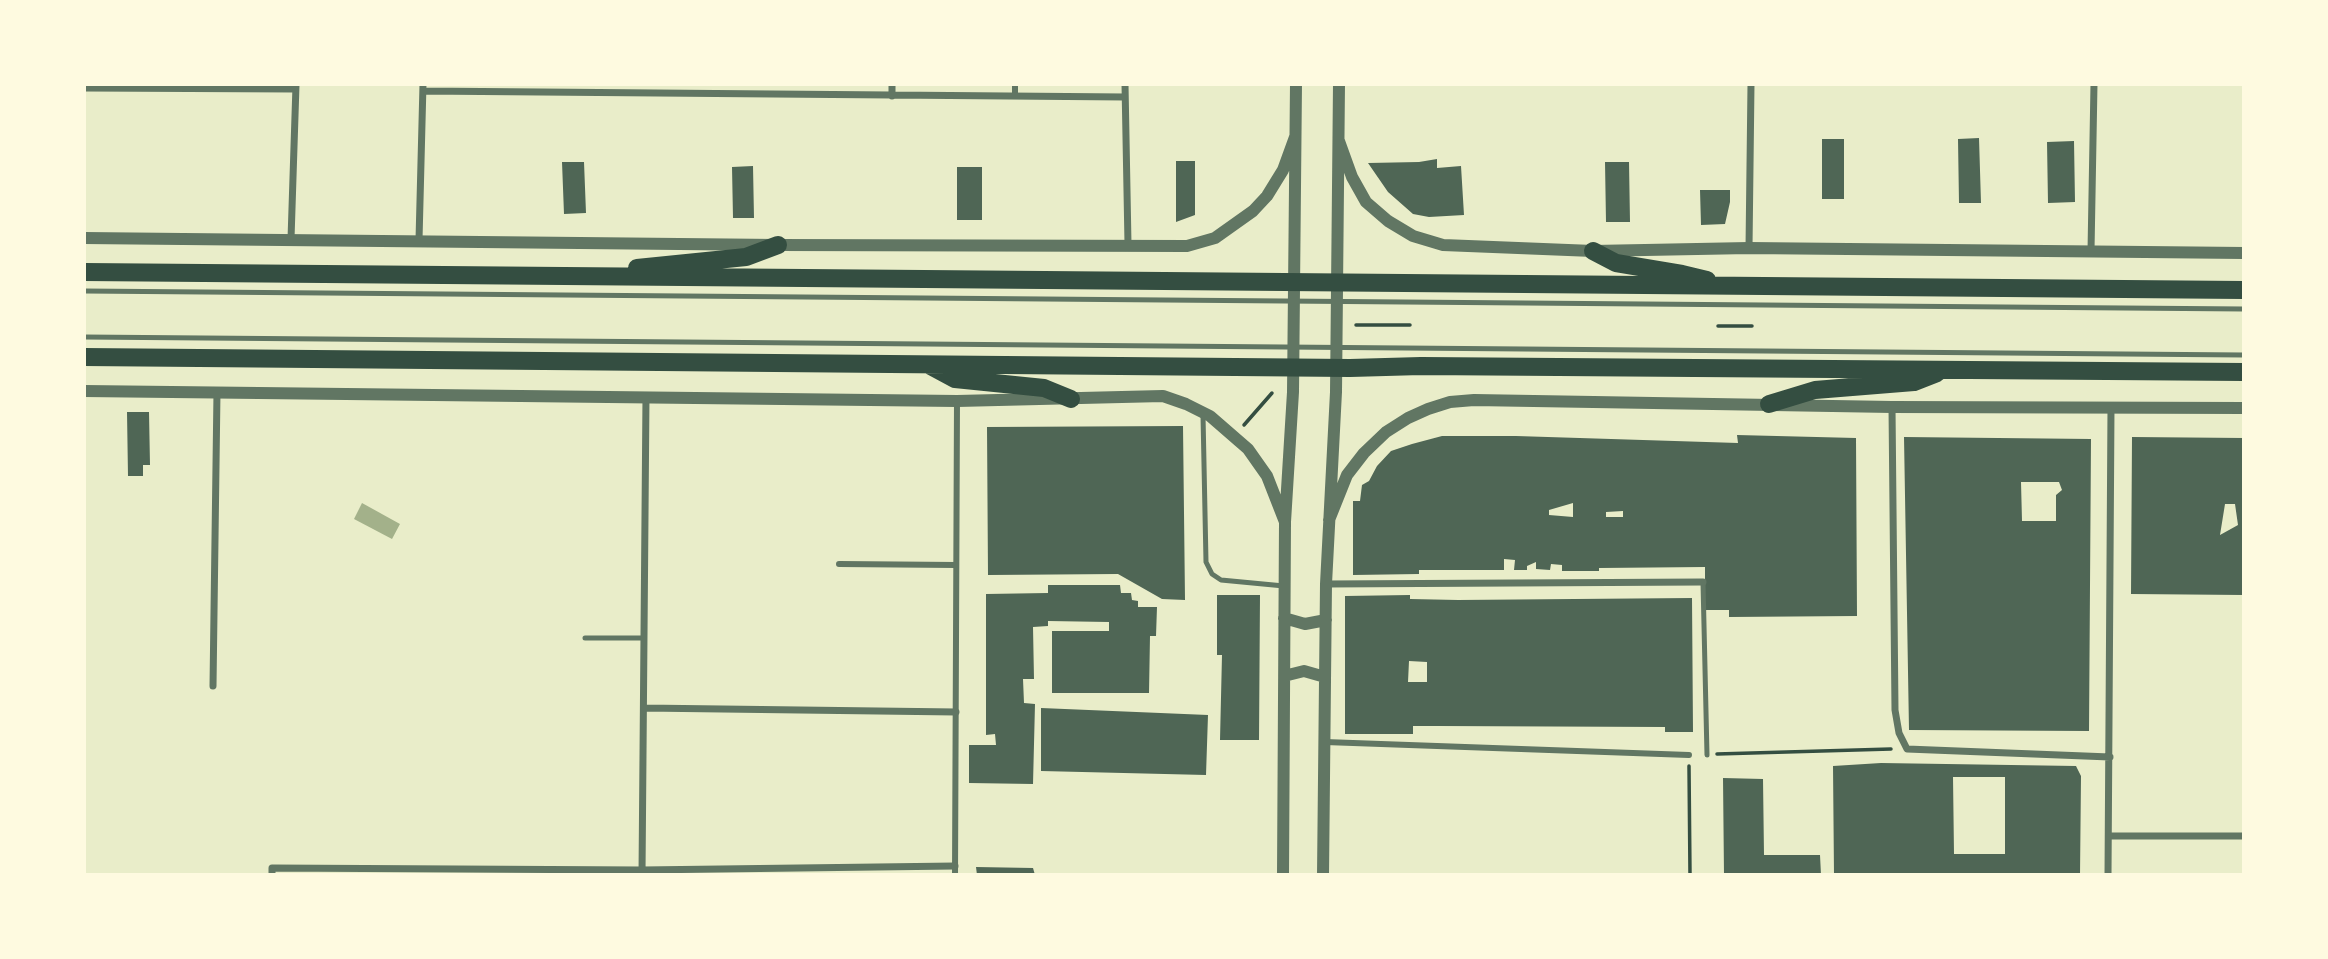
<!DOCTYPE html>
<html>
<head>
<meta charset="utf-8">
<style>
  body { margin:0 }
  #map { position:relative; width:2328px; height:959px; overflow:hidden; background:#e9edc9; font-family:"Varela Round",sans-serif }
  canvas { display:block }
  .frame { position:absolute; inset:0; border:86px solid #fefae0; pointer-events:none }
</style>
</head>
<body>
<div id="map">
<canvas width="2328" height="959"></canvas>
<div class="frame"></div>
</div>
<script>
const context = document.querySelector('canvas').getContext('2d');
context.lineJoin = 'round';
function fillPath(path, color) {
  context.fillStyle = color;
  context.fill(path, 'evenodd');
}
function shape(rows) {
  const path = new Path2D();
  for (const r of rows) {
    path.moveTo(r[0], r[1]);
    for (let i = 2; i < r.length; i += 2) path.lineTo(r[i], r[i + 1]);
  }
  return path;
}
function stroke(path, color, width, dash) {
  context.strokeStyle = color;
  context.lineWidth = width;
  context.lineCap = dash ? 'butt' : 'round';
  context.setLineDash(dash || []);
  context.stroke(path);
}
const water = shape([
  [362,503,400,524,392,539,354,519]
]);
const building = shape([
  [1979,138,1981,203,1959,203,1958,139],
  [1822,139,1844,139,1844,199,1822,199],
  [2074,141,2075,202,2048,203,2047,142],
  [1437,159,1437,168,1461,166,1464,215,1429,217,1413,214,1388,192,1368,163,1419,162],
  [1176,161,1195,161,1195,215,1176,222],
  [562,162,584,162,586,213,564,214],
  [1605,162,1629,162,1630,222,1606,222],
  [753,166,754,218,733,218,732,167],
  [957,167,982,167,982,220,957,220],
  [1700,190,1730,190,1730,202,1725,224,1701,225],
  [127,412,149,412,150,465,143,465,143,476,128,476],
  [1183,426,1185,600,1162,599,1118,574,988,575,987,427],
  [1737,435,1856,438,1857,616,1729,617,1729,610,1705,610,1705,567,1599,568,1599,571,1562,571,1562,565,1551,564,1550,570,1536,569,1536,562,1527,566,1527,570,1514,570,1515,560,1504,559,1504,570,1419,570,1419,574,1353,575,1353,501,1360,501,1362,485,1369,481,1377,466,1391,451,1412,444,1442,436,1516,436,1738,443],
  [1573,503,1573,517,1549,515,1549,510],
  [1623,511,1623,517,1606,517,1606,512],
  [1904,437,2091,439,2089,731,1909,730],
  [2021,482,2059,482,2062,490,2056,495,2056,521,2022,521],
  [2132,437,2244,438,2244,595,2131,594],
  [2225,504,2235,504,2238,525,2220,535],
  [1048,585,1120,585,1121,593,1131,593,1132,600,1138,601,1138,607,1157,607,1156,636,1150,636,1149,693,1052,693,1052,631,1109,631,1109,622,1048,621,1048,626,1033,627,1034,679,1023,679,1024,703,1035,704,1033,784,969,783,969,745,996,745,995,734,986,735,986,594,1048,593],
  [1217,595,1260,595,1259,740,1220,740,1222,655,1217,655],
  [1410,595,1410,599,1458,600,1692,598,1693,732,1665,732,1665,727,1439,726,1413,726,1413,734,1345,734,1345,596],
  [1409,661,1427,662,1427,682,1408,682],
  [1041,708,1208,715,1206,775,1041,771],
  [1881,763,2076,766,2081,776,2080,875,1834,875,1833,766],
  [1953,777,2005,777,2005,854,1954,854],
  [1723,778,1763,779,1764,855,1820,855,1821,875,1724,875],
  [976,867,1033,868,1035,875,977,875]
]);
const path = shape([
  [1356,325,1410,325],
  [1718,326,1752,326],
  [1244,425,1272,393],
  [1717,754,1891,749],
  [1689,766,1690,875]
]);
const service = shape([
  [84,291,2244,309],
  [84,337,2244,355],
  [1203,415,1206,562,1212,574,1221,580,1284,586],
  [1703,582,1707,755],
  [585,638,644,638]
]);
const pedestrian = shape([
  [1015,96,1015,84],
  [839,564,956,565],
  [1325,742,1689,755],
  [955,875,957,401]
]);
const minor = shape([
  [1125,84,1128,244],
  [84,88,295,89],
  [423,91,1125,97],
  [892,96,892,84],
  [291,239,296,85],
  [419,240,423,84],
  [1749,248,1751,84],
  [2091,251,2094,84],
  [1892,407,1895,710,1899,733,1907,749,2110,757],
  [1326,584,1703,582],
  [213,686,217,392],
  [644,708,956,712],
  [2110,836,2244,836],
  [642,874,646,396],
  [272,875,272,868,642,870,955,866],
  [2108,875,2111,407]
]);
const tertiary = shape([
  [1339,141,1352,177,1366,202,1388,221,1413,236,1443,245,1593,251,1749,248,2244,253],
  [84,238,778,245,1187,246,1215,238,1253,211,1267,196,1283,170,1295,137],
  [84,391,957,401,1163,396,1186,404,1210,416,1248,449,1267,476,1285,522],
  [1329,520,1347,475,1364,453,1386,432,1408,418,1428,409,1450,402,1474,400,1892,407,2244,408],
  [1284,618,1305,624,1326,620],
  [1284,676,1304,671,1325,677],
  [1283,875,1285,522,1293,392,1296,84],
  [1323,875,1326,584,1336,392,1339,84]
]);
const primary = shape([
  [1593,251,1616,263,1682,274,1707,280],
  [637,268,746,257,778,245],
  [84,272,2244,290],
  [84,357,1350,368,1421,366,2244,372],
  [929,365,955,379,1044,388,1071,399],
  [1769,404,1815,390,1914,382,1937,373]
]);
fillPath(water, '#a3b18a');
fillPath(building, '#4f6655');
stroke(path, '#344e41', 3.5);
stroke(service, '#617663', 5);
stroke(pedestrian, '#617663', 6);
stroke(minor, '#617663', 7);
stroke(tertiary, '#617663', 12);
stroke(primary, '#344e41', 18);
</script>
</body>
</html>
